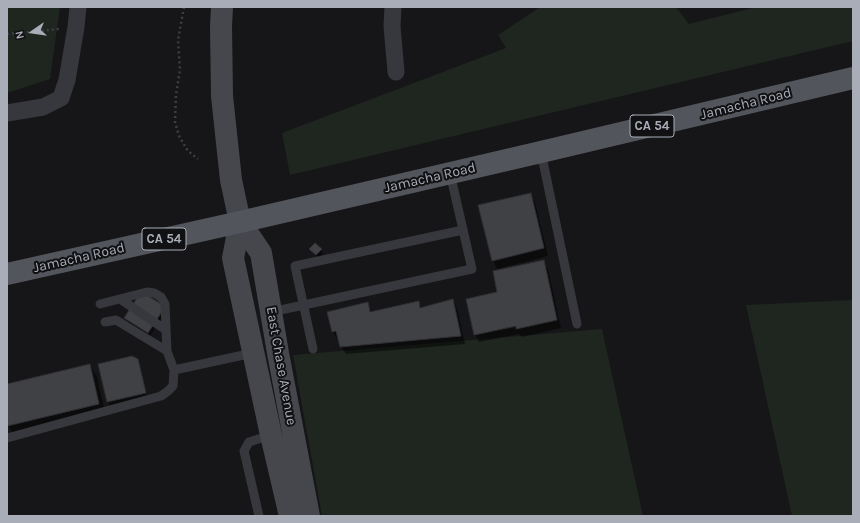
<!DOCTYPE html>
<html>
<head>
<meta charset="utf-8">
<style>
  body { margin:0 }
  #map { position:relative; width:860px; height:523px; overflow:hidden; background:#161618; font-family:Karla,sans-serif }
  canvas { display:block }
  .frame { position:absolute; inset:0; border:8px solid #a8adb8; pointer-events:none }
  .north { position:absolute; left:12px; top:12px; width:40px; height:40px; -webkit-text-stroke:3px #111113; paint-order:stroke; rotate:257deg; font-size:11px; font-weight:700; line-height:16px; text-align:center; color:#a8adb8 }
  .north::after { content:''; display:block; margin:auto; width:14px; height:18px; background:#a8adb8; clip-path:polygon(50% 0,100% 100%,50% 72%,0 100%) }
</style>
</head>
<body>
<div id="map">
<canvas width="860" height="523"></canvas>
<div class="frame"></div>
<div class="north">N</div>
</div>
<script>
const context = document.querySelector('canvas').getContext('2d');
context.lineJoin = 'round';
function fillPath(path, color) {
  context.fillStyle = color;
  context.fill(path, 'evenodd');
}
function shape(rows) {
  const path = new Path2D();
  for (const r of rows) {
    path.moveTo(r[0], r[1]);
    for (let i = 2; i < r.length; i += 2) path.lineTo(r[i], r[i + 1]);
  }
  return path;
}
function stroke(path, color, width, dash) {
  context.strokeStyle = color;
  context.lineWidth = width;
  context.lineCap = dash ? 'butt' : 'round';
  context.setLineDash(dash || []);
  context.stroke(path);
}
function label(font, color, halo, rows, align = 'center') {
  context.font = font + ' Karla,sans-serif';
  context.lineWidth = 4;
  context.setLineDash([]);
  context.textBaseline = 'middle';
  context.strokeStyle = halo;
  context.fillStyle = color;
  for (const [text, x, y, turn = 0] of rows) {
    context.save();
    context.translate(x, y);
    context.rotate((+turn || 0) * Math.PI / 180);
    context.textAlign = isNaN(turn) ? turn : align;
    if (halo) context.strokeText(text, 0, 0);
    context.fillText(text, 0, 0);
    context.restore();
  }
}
const green = shape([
  [7,7,60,7,50,79,7,93],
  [540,7,676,7,689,24,756,7,853,7,853,41,290,175,282,133,506,48,498,35],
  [853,300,853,516,792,516,746,305],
  [602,329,643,516,322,516,293,355]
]);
const shadow = shape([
  [530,194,535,202,548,256,497,269,493,261],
  [311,249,321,250,323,254,318,258],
  [543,261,548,269,561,328,522,337,519,334,479,342,475,334,498,293],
  [520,324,521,326,476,335,476,333],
  [139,296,164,314,150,336,128,322,125,318],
  [453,300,457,308,465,344,346,354,341,346,339,339,338,340,333,332,367,303,372,312,418,302,422,308],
  [139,364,147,397,110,406,108,402,99,365],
  [90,365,97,377,106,416,14,437,7,423,7,385]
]);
const building = shape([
  [531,193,544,248,492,261,478,205,531,193],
  [315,243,322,249,316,255,309,249,315,243],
  [544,260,557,320,516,329,516,326,474,335,466,299,497,292,493,271,544,260],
  [145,294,161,304,163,310,148,333,124,318,139,295,145,294],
  [453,299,461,336,340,347,336,331,332,332,327,312,368,302,370,312,419,301,420,308,453,299],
  [132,356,138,359,146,393,107,402,98,364,132,356],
  [90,364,99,404,7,426,7,384,90,364]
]);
const path = shape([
  [184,7,178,40,180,70,176,94,175,122,179,136,188,151,198,159],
  [7,34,60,29]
]);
const lane = shape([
  [541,152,577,324],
  [120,299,166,330],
  [100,304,147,292,154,293,161,297,165,304,167,351],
  [271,312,472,269,450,173],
  [105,322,116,320,167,351,174,370],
  [313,349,295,266,463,230],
  [7,438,161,396,168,391,173,386,174,370,253,353],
  [259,516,244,451,249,442,271,435]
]);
const street = shape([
  [393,7,392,26,396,72],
  [7,113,43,107,61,98,67,80,76,27,78,7]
]);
const secondary = shape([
  [222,7,221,26,222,96,231,180,240,222,233,258,271,435,290,516],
  [240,222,261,253,278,353,309,516]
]);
const primary = shape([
  [7,274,240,222,541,152,853,78]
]);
const shields = [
  [652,126,44],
  [164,239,44]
];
const shieldNames = [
  ["CA 54",652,126],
  ["CA 54",164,239]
];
const streetNames = [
  ["Jamacha Road",746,104,-14],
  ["Jamacha Road",430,178,-13],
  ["Jamacha Road",79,258,-13],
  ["East Chase Avenue",281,366,80]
];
fillPath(green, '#1e261f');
fillPath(shadow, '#0007');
fillPath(building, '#404145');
stroke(building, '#303034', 1);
stroke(path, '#3d3f44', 2.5, [2, 3]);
stroke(lane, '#37383d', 9);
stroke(street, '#37383d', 17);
stroke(secondary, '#45474d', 22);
stroke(primary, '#53555c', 22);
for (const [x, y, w] of shields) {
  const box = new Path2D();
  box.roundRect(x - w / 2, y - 11, w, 22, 3);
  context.fillStyle = '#111113';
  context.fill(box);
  stroke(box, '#a8adb8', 1);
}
label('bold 13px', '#a8adb8', null, shieldNames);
label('14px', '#a8adb8', '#111113', streetNames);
</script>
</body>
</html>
